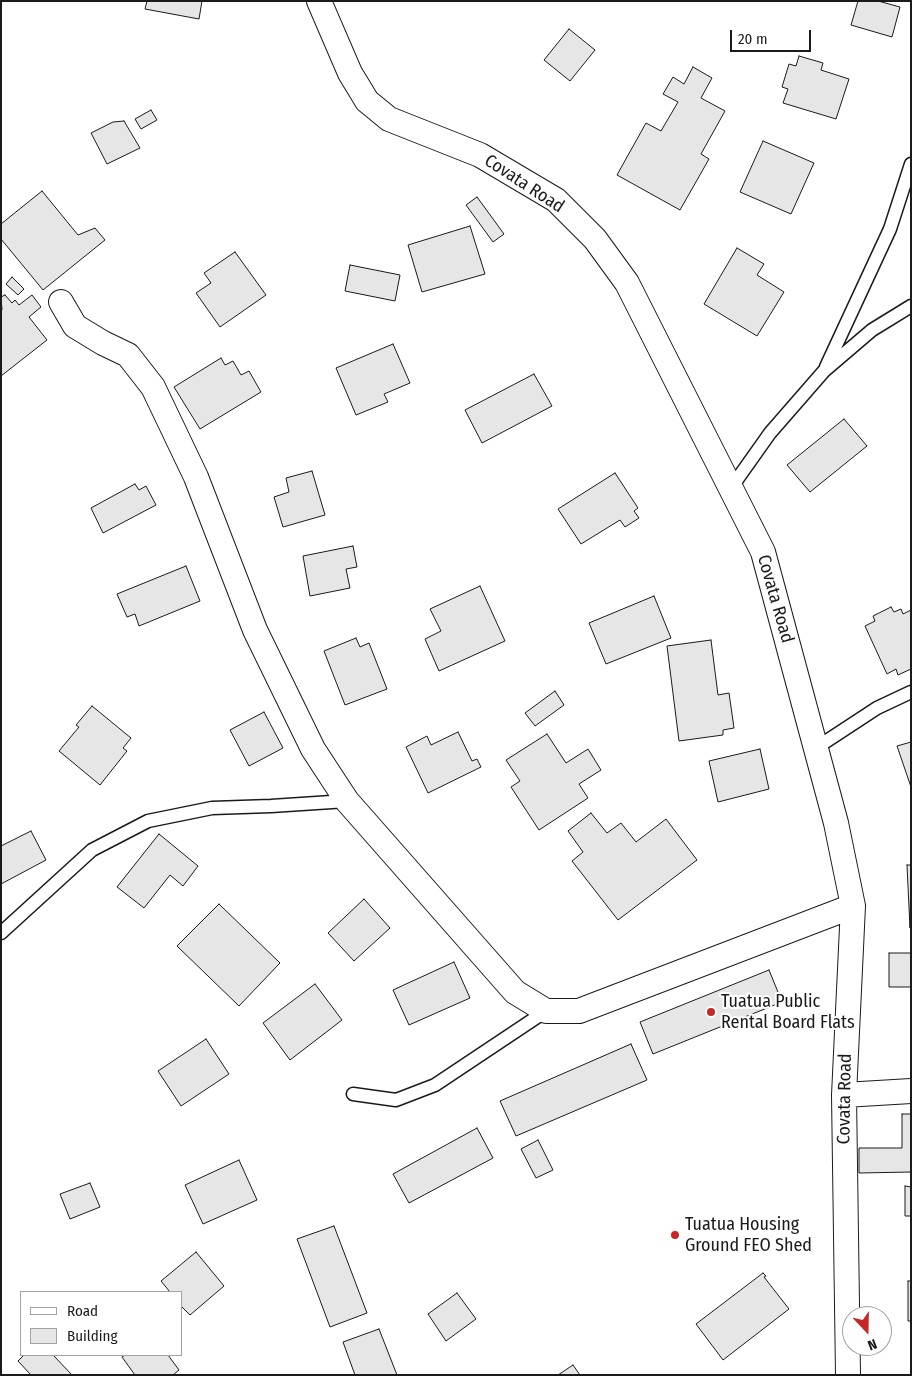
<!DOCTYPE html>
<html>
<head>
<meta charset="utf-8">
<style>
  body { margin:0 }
  #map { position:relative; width:912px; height:1376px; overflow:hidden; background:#fff; font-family:"Fira Sans Condensed",sans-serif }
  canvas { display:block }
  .frame { position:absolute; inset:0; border:2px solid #1a1a1a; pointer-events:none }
  .legend { position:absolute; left:20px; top:1291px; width:162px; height:65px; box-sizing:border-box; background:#fff; border:1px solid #a3a3a3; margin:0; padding:6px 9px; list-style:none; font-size:15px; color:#1a1a1a }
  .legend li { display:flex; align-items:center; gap:10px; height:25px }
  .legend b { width:25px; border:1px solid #a3a3a3 }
  .north { position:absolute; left:842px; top:1306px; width:50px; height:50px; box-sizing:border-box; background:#fff; border:1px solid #a3a3a3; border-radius:50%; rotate:159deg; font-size:14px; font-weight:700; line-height:20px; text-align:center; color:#1a1a1a }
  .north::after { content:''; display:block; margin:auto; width:18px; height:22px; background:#c62828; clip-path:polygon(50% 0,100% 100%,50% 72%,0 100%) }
  .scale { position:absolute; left:730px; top:30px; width:81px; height:22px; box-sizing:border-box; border:2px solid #1a1a1a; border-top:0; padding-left:6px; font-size:15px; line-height:18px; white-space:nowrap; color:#1a1a1a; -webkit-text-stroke:4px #fff; paint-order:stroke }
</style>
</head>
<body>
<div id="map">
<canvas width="912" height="1376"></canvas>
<div class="frame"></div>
<ul class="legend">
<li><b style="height:6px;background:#fff"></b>Road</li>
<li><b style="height:14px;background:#e6e6e6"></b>Building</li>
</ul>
<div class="north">N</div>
<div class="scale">20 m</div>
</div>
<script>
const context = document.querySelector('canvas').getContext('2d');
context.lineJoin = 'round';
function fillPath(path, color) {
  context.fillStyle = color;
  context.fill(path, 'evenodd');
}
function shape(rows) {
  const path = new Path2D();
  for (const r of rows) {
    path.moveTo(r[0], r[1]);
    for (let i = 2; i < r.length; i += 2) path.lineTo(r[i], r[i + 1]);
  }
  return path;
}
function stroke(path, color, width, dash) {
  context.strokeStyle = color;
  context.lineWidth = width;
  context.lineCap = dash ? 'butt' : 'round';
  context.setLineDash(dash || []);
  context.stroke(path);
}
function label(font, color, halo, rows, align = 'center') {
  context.font = font + ' "Fira Sans Condensed",sans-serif';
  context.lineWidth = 4;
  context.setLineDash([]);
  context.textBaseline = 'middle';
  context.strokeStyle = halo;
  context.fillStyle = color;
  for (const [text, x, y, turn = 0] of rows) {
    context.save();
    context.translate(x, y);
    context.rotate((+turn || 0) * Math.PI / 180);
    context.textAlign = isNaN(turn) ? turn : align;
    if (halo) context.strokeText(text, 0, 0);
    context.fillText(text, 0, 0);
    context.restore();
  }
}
const building = shape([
  [147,1,202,1,199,19,145,9,147,1],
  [858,1,878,1,900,7,892,37,851,25,858,1],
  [569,29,595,50,570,81,544,60,569,29],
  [799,56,823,63,821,70,849,79,836,119,783,103,788,89,782,87,789,64,796,66,799,56],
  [693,67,712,78,701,98,725,111,701,154,709,159,680,210,617,175,646,123,661,131,678,102,663,94,673,77,684,84,693,67],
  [151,110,157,120,141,129,135,119,151,110],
  [124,121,140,148,107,164,91,133,113,122,124,121],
  [763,141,814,163,791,214,740,192,763,141],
  [42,191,78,235,95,228,105,240,43,290,1,239,1,224,42,191],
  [477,197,504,234,493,242,466,205,477,197],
  [470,226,485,274,422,292,408,245,470,226],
  [737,248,764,264,757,275,784,292,757,336,704,304,737,248],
  [235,252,266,295,220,327,196,293,211,283,204,273,235,252],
  [350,265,400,275,395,301,345,291,350,265],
  [12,277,24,289,18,295,6,284,12,277],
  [5,295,12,303,15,300,19,305,32,295,41,307,29,317,47,340,1,376,1,311,2,310,1,297,5,295],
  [393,344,410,383,384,394,388,402,356,415,336,368,393,344],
  [221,358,225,365,233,361,241,375,249,371,261,392,200,429,174,387,221,358],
  [534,374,552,406,482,443,465,410,534,374],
  [844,419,867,446,810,492,787,465,844,419],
  [312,471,325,515,283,527,274,497,289,492,286,478,312,471],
  [615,473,638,508,634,511,639,518,625,527,620,520,581,544,558,509,615,473],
  [135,484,139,490,146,486,156,505,103,533,91,508,135,484],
  [353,546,357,567,346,569,350,588,310,596,303,556,353,546],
  [186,566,200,601,139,626,135,614,127,617,117,594,186,566],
  [480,586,505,641,439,671,425,639,441,631,430,609,480,586],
  [654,596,671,638,606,664,589,623,654,596],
  [891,607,894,612,901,609,903,614,911,610,911,669,898,675,896,669,887,674,865,626,875,621,873,616,891,607],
  [356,638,360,647,369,643,387,689,345,705,324,651,356,638],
  [711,640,718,695,729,693,734,728,723,730,723,735,679,741,667,646,711,640],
  [555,691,564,705,535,726,525,713,555,691],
  [92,706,131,738,123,748,127,751,100,785,59,751,79,727,76,725,92,706],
  [264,712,283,748,249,766,230,730,264,712],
  [458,732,472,761,477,759,481,767,428,793,406,747,427,736,431,745,458,732],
  [547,734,566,763,588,749,601,770,579,784,588,798,539,830,511,787,520,781,506,760,547,734],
  [911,742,911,787,897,746,911,742],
  [760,749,769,789,718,802,709,761,760,749],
  [591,813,607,833,621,823,636,842,666,819,697,860,618,920,572,861,583,852,568,831,591,813],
  [31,831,46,860,1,884,1,846,31,831],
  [159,834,198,866,183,886,170,875,144,908,117,887,159,834],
  [907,865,911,865,910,928,907,865],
  [364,899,390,928,354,961,328,933,364,899],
  [219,904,280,963,239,1006,177,946,219,904],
  [889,953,911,953,911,987,889,987,889,953],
  [454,962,470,998,409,1025,393,990,454,962],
  [769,970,782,1002,653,1054,640,1022,769,970],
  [315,984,342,1020,290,1060,263,1023,315,984],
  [206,1039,229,1074,181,1106,158,1071,206,1039],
  [631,1044,647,1080,516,1136,500,1101,631,1044],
  [902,1114,911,1114,911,1172,859,1173,859,1148,902,1148,902,1114],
  [477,1128,493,1158,409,1203,393,1174,477,1128],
  [538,1140,553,1170,536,1178,521,1149,538,1140],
  [239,1160,257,1200,203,1224,185,1185,239,1160],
  [90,1183,100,1207,70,1219,60,1194,90,1183],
  [905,1186,911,1187,911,1216,905,1216,905,1186],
  [334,1226,367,1313,330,1327,297,1239,334,1226],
  [196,1252,224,1286,190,1315,181,1306,181,1292,170,1292,161,1281,196,1252],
  [763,1273,766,1276,764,1277,789,1309,723,1360,696,1324,763,1273],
  [908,1281,911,1281,911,1321,908,1321,908,1281],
  [457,1293,476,1319,446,1341,428,1314,457,1293],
  [379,1329,397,1375,355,1375,343,1342,379,1329],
  [24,1355,53,1355,72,1375,31,1375,18,1361,24,1355],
  [125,1355,168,1355,179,1370,173,1375,135,1375,122,1357,125,1355],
  [573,1365,580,1375,558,1375,573,1365]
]);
const service = shape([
  [826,367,890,229,911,164],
  [731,488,770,433,824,371,872,330,911,306],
  [816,748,877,708,911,692],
  [1,933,92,850,148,821,212,808,271,806,347,801],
  [353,1094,396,1100,435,1085,546,1011]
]);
const minor = shape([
  [319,1,350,73,367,101,389,119,480,155,556,200,595,239,627,283,763,552,836,823,853,906,844,1095,848,1375],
  [61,302,75,326,103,343,128,355,153,387,196,477,255,630,313,749,347,801,515,992,546,1011,579,1011,853,906],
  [844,1095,911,1091]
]);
const markers = [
  [711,1012,5,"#c62828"],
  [675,1235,5,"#c62828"]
];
const streetNames = [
  ["Covata Road",524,184,33],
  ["Covata Road",775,599,74],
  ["Covata Road",845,1099,-89]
];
const poiNames = [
  ["Tuatua Public",721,1002],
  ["Rental Board Flats",721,1023],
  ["Tuatua Housing",685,1225],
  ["Ground FEO Shed",685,1246]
];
fillPath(building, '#e6e6e6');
stroke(building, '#1a1a1a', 1);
stroke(service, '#1a1a1a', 15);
stroke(minor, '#1a1a1a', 26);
stroke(service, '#fff', 12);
stroke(minor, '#fff', 24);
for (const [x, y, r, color] of markers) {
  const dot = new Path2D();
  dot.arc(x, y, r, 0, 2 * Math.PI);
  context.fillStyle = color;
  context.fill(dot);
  stroke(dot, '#fff', 2);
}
label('18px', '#1a1a1a', '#fff', streetNames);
label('18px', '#1a1a1a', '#fff', poiNames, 'left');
</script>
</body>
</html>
